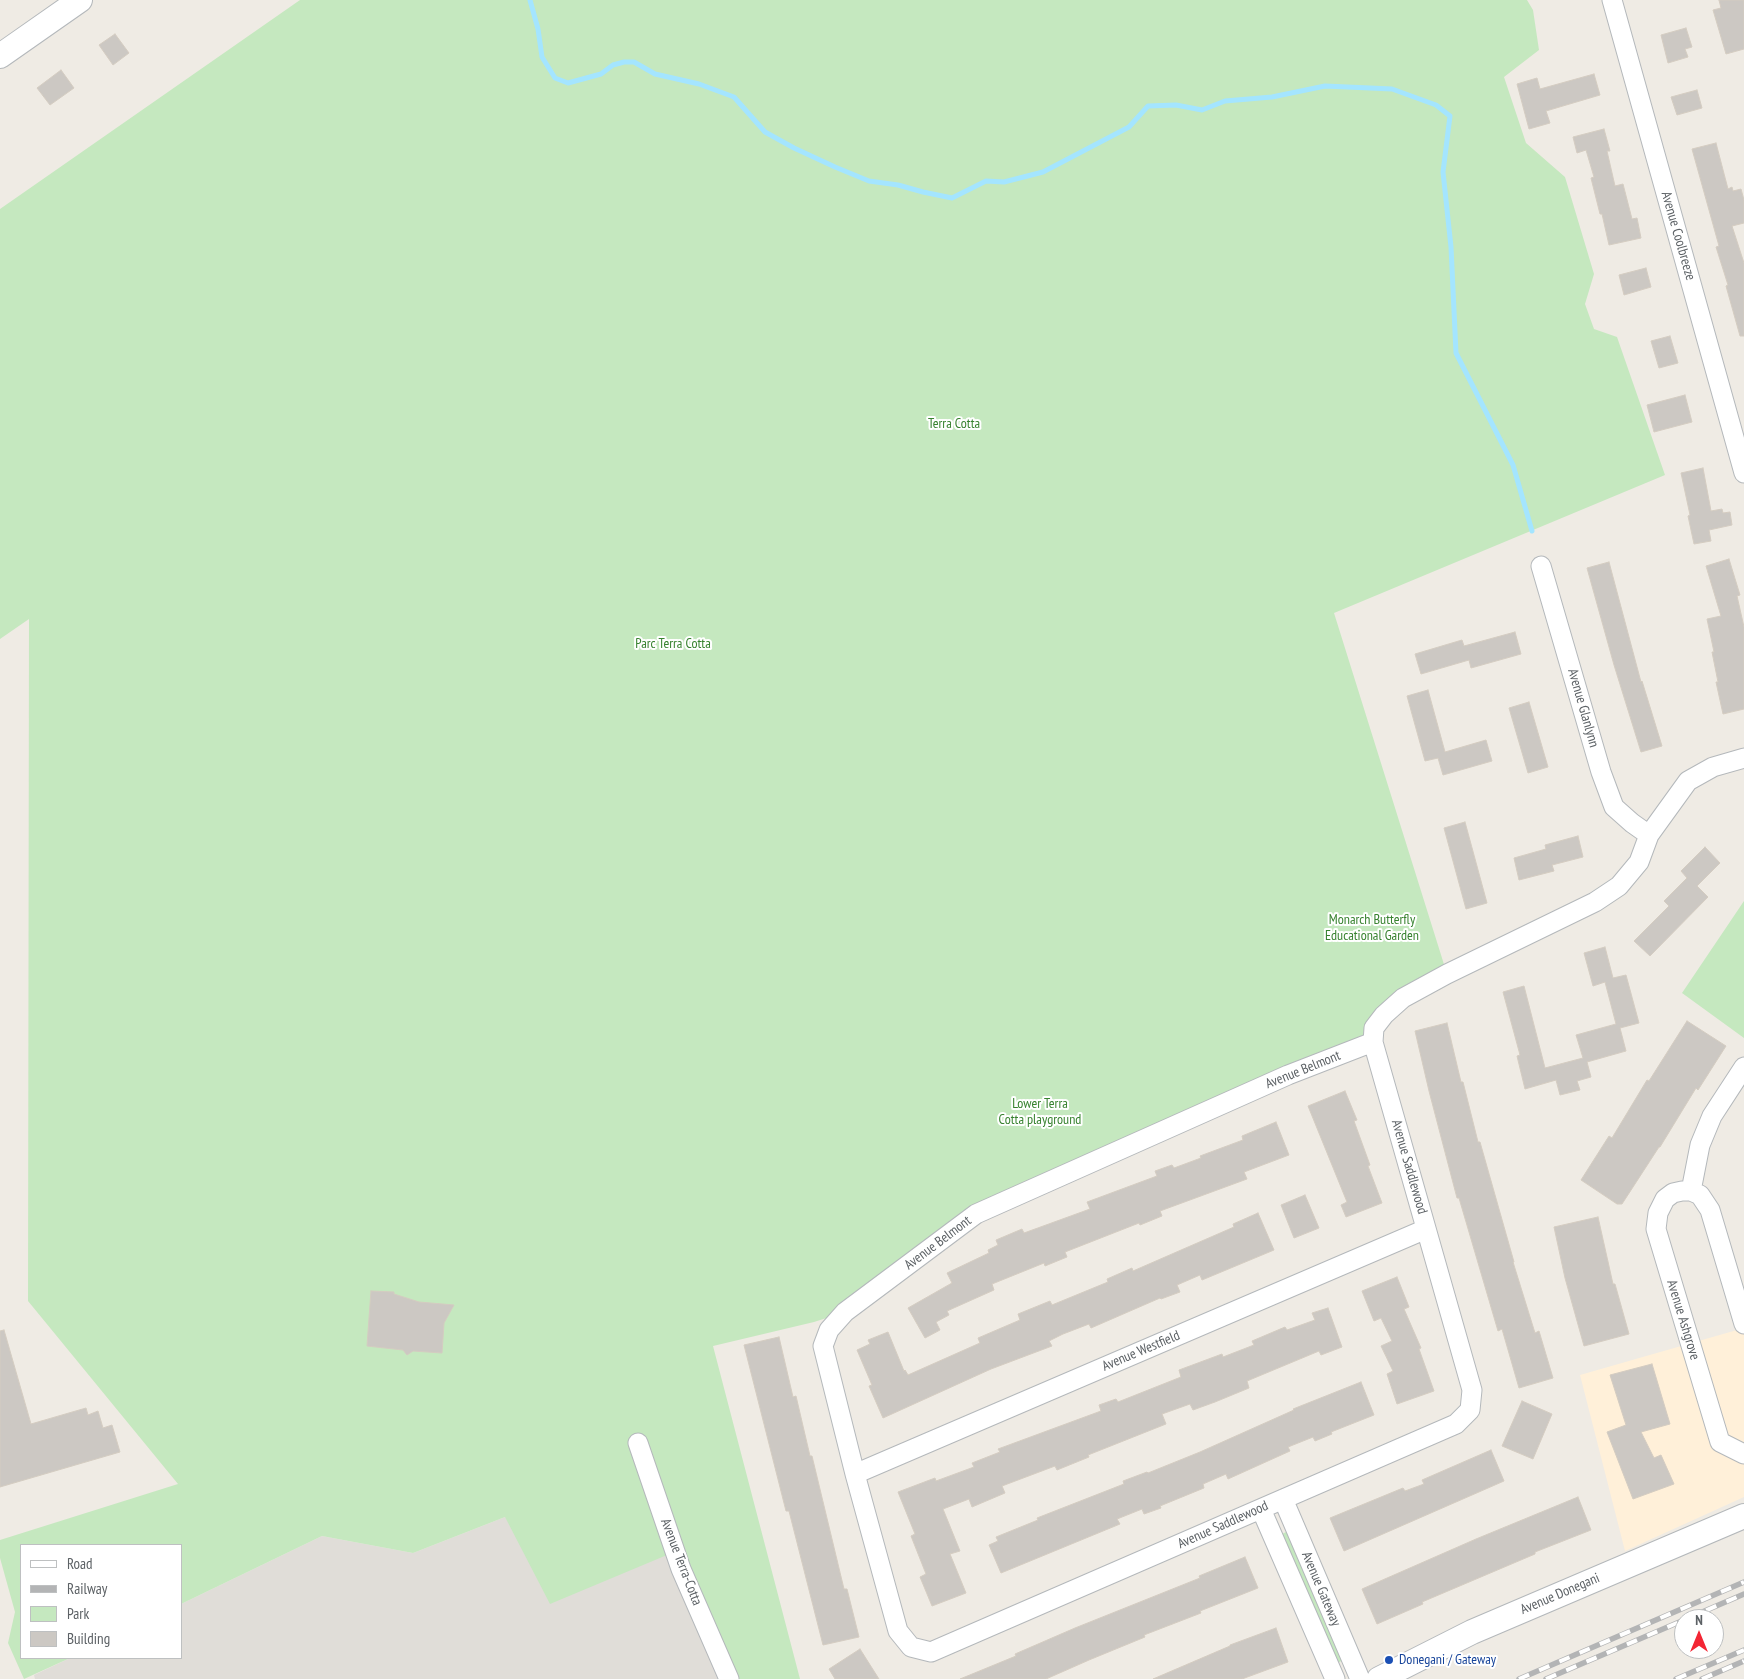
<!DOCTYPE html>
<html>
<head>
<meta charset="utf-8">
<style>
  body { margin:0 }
  #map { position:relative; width:1744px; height:1679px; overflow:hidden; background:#efebe4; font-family:"PT Sans Narrow",sans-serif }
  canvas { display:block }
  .legend { position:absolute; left:20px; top:1544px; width:162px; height:115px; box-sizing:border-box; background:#fff; border:1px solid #bec0c1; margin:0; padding:6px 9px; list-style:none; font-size:15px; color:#5c6165 }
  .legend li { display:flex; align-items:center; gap:10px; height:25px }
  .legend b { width:25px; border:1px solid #bec0c1 }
  .north { position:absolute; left:1674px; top:1609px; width:50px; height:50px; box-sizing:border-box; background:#fff; border:1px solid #bec0c1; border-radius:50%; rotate:0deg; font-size:14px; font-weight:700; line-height:20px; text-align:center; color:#5c6165 }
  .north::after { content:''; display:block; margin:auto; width:18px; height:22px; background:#f32634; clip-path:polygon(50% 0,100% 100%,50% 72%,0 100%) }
</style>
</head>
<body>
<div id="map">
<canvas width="1744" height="1679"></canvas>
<ul class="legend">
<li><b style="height:6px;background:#fff"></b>Road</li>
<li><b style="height:6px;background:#b3b4b5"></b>Railway</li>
<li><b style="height:14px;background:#c5e8bf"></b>Park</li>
<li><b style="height:14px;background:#ccc8c3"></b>Building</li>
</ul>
<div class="north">N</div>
</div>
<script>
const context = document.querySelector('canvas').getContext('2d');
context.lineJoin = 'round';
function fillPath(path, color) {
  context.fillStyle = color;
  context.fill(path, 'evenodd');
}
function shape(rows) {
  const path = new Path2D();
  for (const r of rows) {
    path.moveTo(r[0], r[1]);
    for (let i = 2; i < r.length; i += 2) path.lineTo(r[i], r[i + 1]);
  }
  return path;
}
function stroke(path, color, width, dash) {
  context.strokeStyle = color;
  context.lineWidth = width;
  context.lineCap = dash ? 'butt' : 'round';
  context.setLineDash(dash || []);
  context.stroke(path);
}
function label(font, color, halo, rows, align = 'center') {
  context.font = font + ' "PT Sans Narrow",sans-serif';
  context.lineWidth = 4;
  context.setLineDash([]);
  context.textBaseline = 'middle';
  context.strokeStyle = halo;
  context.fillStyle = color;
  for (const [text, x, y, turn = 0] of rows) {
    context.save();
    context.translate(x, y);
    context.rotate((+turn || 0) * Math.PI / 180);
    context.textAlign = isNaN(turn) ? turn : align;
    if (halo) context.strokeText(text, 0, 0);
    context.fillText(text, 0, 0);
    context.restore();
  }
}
const commercial = shape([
  [1744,1328,1744,1497,1625,1551,1580,1375]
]);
const industrial = shape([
  [505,1517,679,1549,722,1679,35,1679,34,1675,70,1658,181,1658,181,1604,322,1536,413,1553]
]);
const green = shape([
  [300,0,1527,0,1533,10,1539,50,1504,77,1526,143,1565,177,1594,274,1585,304,1594,329,1617,337,1665,475,1334,613,1447,974,1403,998,1373,1042,976,1214,845,1312,814,1322,713,1346,800,1679,737,1679,679,1550,550,1604,505,1517,413,1553,322,1536,181,1604,181,1545,21,1545,21,1658,70,1658,24,1679,8,1643,15,1612,0,1558,0,1540,178,1484,28,1301,29,619,0,639,0,209],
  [1744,901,1744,1038,1682,993],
  [1288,1531,1343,1660,1338,1663,1282,1534]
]);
const stream = shape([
  [530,0,538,29,542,57,555,78,568,83,601,74,613,65,624,62,634,62,655,74,699,84,734,97,765,132,794,148,835,167,869,181,898,185,923,192,952,198,986,181,1004,182,1043,172,1129,127,1148,106,1176,105,1202,110,1225,101,1272,97,1325,86,1392,89,1436,105,1450,116,1443,172,1451,247,1456,353,1513,465,1532,531]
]);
const building = shape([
  [1719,0,1744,0,1744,49,1726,54,1713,10,1721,8,1719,0],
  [1686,28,1692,47,1685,49,1688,57,1668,63,1661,35,1686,28],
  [115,34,129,53,113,65,99,45,115,34],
  [61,70,74,88,50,105,37,88,61,70],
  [1594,74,1600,95,1546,111,1550,123,1529,129,1517,84,1537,78,1540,89,1594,74],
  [1697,90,1702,108,1677,115,1671,97,1697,90],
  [1604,129,1610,151,1607,151,1615,186,1623,184,1632,219,1637,218,1641,238,1609,245,1602,214,1600,214,1591,178,1594,177,1586,150,1577,153,1573,137,1604,129],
  [1716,143,1728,189,1732,187,1733,191,1741,189,1744,200,1744,223,1732,226,1744,263,1744,336,1740,336,1726,286,1728,285,1716,247,1719,246,1692,149,1716,143],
  [1646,268,1651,287,1624,295,1619,275,1646,268],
  [1670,336,1678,363,1659,368,1651,341,1670,336],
  [1685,395,1692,422,1654,432,1647,405,1685,395],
  [1703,468,1711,511,1722,509,1723,513,1730,512,1732,525,1709,530,1711,541,1694,544,1688,516,1690,515,1681,473,1703,468],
  [1729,559,1740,595,1737,596,1744,627,1744,709,1723,714,1716,682,1718,682,1712,652,1714,652,1707,619,1721,616,1706,566,1729,559],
  [1609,562,1641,682,1642,681,1662,746,1641,752,1614,665,1587,568,1609,562],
  [1515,632,1521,654,1471,668,1469,660,1421,674,1415,654,1462,640,1464,646,1515,632],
  [1428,690,1445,752,1486,740,1492,761,1443,775,1438,758,1425,761,1407,696,1428,690],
  [1529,702,1548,767,1528,773,1509,708,1529,702],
  [1465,822,1487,903,1466,909,1444,828,1465,822],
  [1578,836,1583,857,1552,865,1554,871,1519,880,1514,858,1546,849,1545,845,1578,836],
  [1705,847,1720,863,1697,886,1708,897,1650,956,1634,941,1669,906,1664,901,1687,878,1681,871,1705,847],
  [1605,947,1613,978,1626,975,1639,1023,1620,1028,1626,1051,1587,1062,1591,1077,1577,1081,1580,1090,1560,1095,1556,1080,1525,1089,1517,1056,1520,1055,1503,992,1524,986,1545,1068,1583,1058,1576,1035,1616,1024,1605,982,1593,986,1584,953,1605,947],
  [1687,1021,1726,1046,1698,1090,1696,1088,1660,1147,1659,1147,1622,1204,1617,1204,1581,1180,1609,1136,1612,1138,1647,1080,1649,1081,1687,1021],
  [1447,1023,1461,1082,1463,1082,1478,1142,1480,1142,1514,1262,1513,1262,1535,1333,1539,1331,1553,1378,1519,1388,1502,1329,1498,1331,1459,1198,1457,1198,1429,1091,1415,1031,1447,1023],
  [1345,1091,1357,1120,1354,1121,1370,1165,1368,1166,1382,1203,1346,1217,1341,1205,1347,1202,1308,1106,1345,1091],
  [1276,1122,1289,1155,1244,1172,1247,1179,1160,1211,1162,1216,1140,1225,1139,1223,1065,1252,1067,1257,1045,1266,1044,1263,992,1284,994,1290,947,1311,949,1315,936,1322,940,1330,925,1338,908,1308,952,1283,947,1273,989,1253,988,1250,998,1245,996,1240,1022,1229,1024,1233,1090,1209,1087,1202,1157,1176,1155,1171,1172,1165,1174,1168,1201,1158,1200,1156,1243,1140,1242,1136,1276,1122],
  [1305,1195,1319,1228,1294,1238,1281,1205,1305,1195],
  [1258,1213,1274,1250,1202,1280,1200,1275,1177,1285,1180,1292,1161,1299,1160,1298,1091,1328,1089,1324,1063,1334,1049,1341,1052,1346,991,1369,883,1418,869,1386,872,1385,857,1350,870,1344,868,1340,888,1332,904,1371,905,1370,908,1375,980,1343,978,1338,1020,1320,1018,1314,1050,1301,1052,1305,1108,1282,1107,1279,1132,1268,1133,1271,1188,1247,1234,1227,1233,1224,1258,1213],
  [1598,1217,1613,1284,1615,1284,1629,1334,1584,1346,1565,1278,1554,1227,1598,1217],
  [1397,1277,1409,1307,1404,1309,1421,1348,1419,1349,1434,1391,1397,1404,1387,1374,1393,1371,1381,1346,1392,1341,1381,1318,1374,1321,1362,1291,1397,1277],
  [371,1291,394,1292,394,1294,419,1302,454,1305,444,1323,442,1353,413,1351,407,1355,403,1350,367,1346,371,1291],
  [1328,1308,1342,1347,1321,1355,1319,1351,1247,1381,1249,1388,1215,1402,1193,1410,1190,1404,1162,1414,1166,1424,1088,1455,1089,1457,1057,1470,1055,1466,1002,1486,1005,1493,972,1507,969,1499,943,1509,960,1551,950,1554,966,1593,932,1606,920,1577,926,1574,911,1536,915,1534,898,1492,935,1478,936,1481,974,1467,972,1463,1000,1452,998,1449,1101,1411,1099,1405,1116,1399,1118,1402,1181,1377,1179,1370,1222,1354,1223,1357,1254,1345,1252,1341,1285,1327,1287,1330,1315,1320,1312,1313,1328,1308],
  [4,1330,31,1424,86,1408,88,1415,98,1411,103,1428,112,1425,120,1452,0,1487,0,1331,4,1330],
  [779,1337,793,1397,796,1396,810,1456,812,1456,844,1589,847,1589,859,1637,823,1645,789,1511,786,1511,744,1345,779,1337],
  [1652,1364,1670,1424,1641,1432,1654,1458,1661,1455,1674,1484,1633,1499,1607,1432,1626,1425,1610,1375,1652,1364],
  [1361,1382,1374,1415,1331,1432,1332,1434,1315,1441,1313,1437,1288,1447,1290,1451,1228,1479,1226,1474,1203,1484,1204,1488,1160,1506,1161,1508,1144,1514,1142,1509,1117,1519,1120,1524,1001,1573,989,1545,998,1541,996,1537,1038,1520,1037,1518,1124,1484,1123,1481,1147,1472,1148,1473,1200,1452,1294,1410,1293,1409,1361,1382],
  [1522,1401,1552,1414,1533,1459,1502,1446,1522,1401],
  [1491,1450,1504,1481,1344,1551,1330,1518,1403,1488,1405,1491,1424,1484,1422,1480,1491,1450],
  [1578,1497,1591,1530,1535,1552,1535,1554,1422,1602,1423,1604,1377,1624,1362,1589,1476,1539,1578,1497],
  [1245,1557,1258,1588,1200,1611,1201,1613,1144,1635,1145,1637,1089,1660,1046,1679,960,1679,1016,1656,1015,1654,1075,1628,1200,1578,1199,1576,1245,1557],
  [1276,1628,1288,1662,1242,1679,1153,1679,1230,1646,1230,1645,1276,1628],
  [860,1649,879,1679,835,1679,829,1669,860,1649]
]);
const minor = shape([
  [1612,0,1744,473],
  [1541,566,1601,772,1614,807,1632,823,1649,835],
  [1373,1042,1472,1390,1470,1410,1456,1424,931,1652,911,1647,898,1631,855,1474,823,1346,829,1330,845,1312,976,1214,1288,1075,1373,1042,1374,1028,1384,1015,1403,998,1447,974,1595,902,1619,886,1639,862,1649,835,1688,781,1713,767,1744,758],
  [1691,1191,1700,1145,1712,1116,1744,1067],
  [1744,1324,1710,1210,1700,1195,1691,1191,1682,1191,1673,1193,1665,1199,1658,1213,1656,1229,1720,1442,1744,1454],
  [638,1443,681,1569,729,1679],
  [855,1474,1426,1229],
  [1283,1499,1360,1679],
  [1261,1509,1335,1679]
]);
const tertiary = shape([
  [0,56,80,0],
  [1379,1679,1472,1632,1744,1516]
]);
const rail = shape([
  [1686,1619,1744,1594],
  [1519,1679,1744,1582],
  [1546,1679,1684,1620],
  [1676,1679,1744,1650],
  [1702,1679,1744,1661]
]);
const markers = [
  [1389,1660,5,"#1a4fb4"]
];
const streetNames = [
  ["Avenue Coolbreeze",1678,236,74],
  ["Avenue Glanlynn",1583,708,74],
  ["Avenue Belmont",1303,1070,-22],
  ["Avenue Saddlewood",1409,1167,74],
  ["Avenue Belmont",938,1243,-37],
  ["Avenue Ashgrove",1683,1320,73],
  ["Avenue Westfield",1141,1351,-23],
  ["Avenue Saddlewood",1223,1525,-24],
  ["Avenue Terra-Cotta",681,1562,69],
  ["Avenue Gateway",1321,1589,67],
  ["Avenue Donegani",1560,1594,-23]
];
const parkNames = [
  ["Terra Cotta",954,424],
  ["Parc Terra Cotta",673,644],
  ["Monarch Butterfly",1372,920],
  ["Educational Garden",1372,936],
  ["Lower Terra",1040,1104],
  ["Cotta playground",1040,1120]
];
const transitNames = [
  ["Donegani / Gateway",1399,1660]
];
fillPath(commercial, '#fff0d9');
fillPath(industrial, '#e0ddd8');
fillPath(green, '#c5e8bf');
stroke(stream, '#a4e5ff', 5);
fillPath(building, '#ccc8c3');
stroke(building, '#d4ccc1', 1);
stroke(minor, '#b4b8bb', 21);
stroke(tertiary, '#b4b8bb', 26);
stroke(minor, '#fff', 19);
stroke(tertiary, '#fff', 24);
stroke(rail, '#b3b4b5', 5.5);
stroke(rail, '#fff', 4, [11]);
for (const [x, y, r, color] of markers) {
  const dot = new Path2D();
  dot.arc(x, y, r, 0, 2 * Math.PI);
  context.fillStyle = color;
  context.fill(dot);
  stroke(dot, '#fff', 2);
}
label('14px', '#5c6165', '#fff', streetNames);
label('14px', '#37822f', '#fff', parkNames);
label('14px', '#164399', '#fff', transitNames, 'left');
</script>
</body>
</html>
